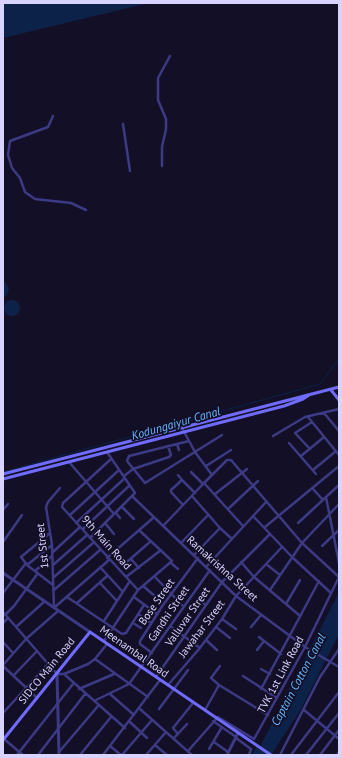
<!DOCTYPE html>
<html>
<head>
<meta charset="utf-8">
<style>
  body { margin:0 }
  #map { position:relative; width:342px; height:758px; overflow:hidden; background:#130f26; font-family:"PT Sans",sans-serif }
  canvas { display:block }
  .frame { position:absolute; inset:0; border:4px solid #d9d4ff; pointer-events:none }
</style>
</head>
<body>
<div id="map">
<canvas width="342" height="758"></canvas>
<div class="frame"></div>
</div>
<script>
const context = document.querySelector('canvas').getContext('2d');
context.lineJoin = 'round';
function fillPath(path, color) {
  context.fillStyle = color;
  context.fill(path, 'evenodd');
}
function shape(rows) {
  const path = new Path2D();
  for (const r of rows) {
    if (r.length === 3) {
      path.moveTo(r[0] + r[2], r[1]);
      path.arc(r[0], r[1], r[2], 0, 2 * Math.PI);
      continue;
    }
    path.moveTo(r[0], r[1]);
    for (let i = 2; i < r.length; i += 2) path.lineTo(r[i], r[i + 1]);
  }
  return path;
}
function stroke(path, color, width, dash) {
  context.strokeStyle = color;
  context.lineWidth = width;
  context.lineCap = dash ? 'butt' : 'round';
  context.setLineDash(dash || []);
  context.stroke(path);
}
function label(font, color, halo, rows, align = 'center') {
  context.font = font + ' "PT Sans",sans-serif';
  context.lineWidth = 3.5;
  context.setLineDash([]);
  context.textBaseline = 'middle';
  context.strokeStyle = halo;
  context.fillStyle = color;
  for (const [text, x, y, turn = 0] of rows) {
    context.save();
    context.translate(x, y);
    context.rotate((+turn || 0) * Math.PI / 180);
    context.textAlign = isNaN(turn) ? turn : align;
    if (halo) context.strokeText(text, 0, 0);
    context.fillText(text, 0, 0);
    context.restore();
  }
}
const water = shape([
  [3,3,149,3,3,38],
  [3,279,9,288,7,295,3,298],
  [12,308,8],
  [339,592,339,634,300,711,271,755,252,755,257,746,260,747]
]);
const stream = shape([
  [3,472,320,384,339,359]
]);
const minor = shape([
  [53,116,48,127,10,141,8,155,12,168,20,178,25,192,35,199,71,203,86,210],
  [123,124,130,171],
  [162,166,162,147,166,129,166,119,158,100,158,78,170,56],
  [324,413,339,431],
  [308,417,339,455],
  [182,428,195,452,212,475,204,483,243,526],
  [273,436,305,417,339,409],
  [189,441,129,456,127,461,145,483,222,435],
  [289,443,316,474],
  [177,444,179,450],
  [310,449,295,433,312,422],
  [301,456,324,437],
  [111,459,63,503,62,507,138,590],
  [69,462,114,514],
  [206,466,231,450],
  [313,470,336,451],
  [191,472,203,484],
  [178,475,182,480],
  [212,475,227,460,231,460,302,543,339,577],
  [124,476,133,469,169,457,171,455,168,446],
  [313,489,323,500],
  [215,494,247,469],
  [192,496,220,528,232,539],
  [133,497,236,596,305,647,339,667],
  [326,497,339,563],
  [183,505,171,492,171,490,182,480,195,493],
  [122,507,134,519],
  [228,509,258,481],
  [3,510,8,504],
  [116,513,120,518],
  [70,515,119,470],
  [253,516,292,557,331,593],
  [76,523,125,478],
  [105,523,114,534],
  [298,523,339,485],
  [163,526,204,483],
  [265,527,339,466],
  [83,529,130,485],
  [98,530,103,536],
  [50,533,21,557,27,565,53,585],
  [90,538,135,493,107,452],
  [3,542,22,515],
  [181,543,208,515],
  [322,546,339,530],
  [53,552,80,527],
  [194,555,220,528],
  [107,558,153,518],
  [131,559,139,568],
  [128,561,151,541],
  [241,562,254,577,299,615],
  [171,563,178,569],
  [266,564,280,575],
  [27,565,52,545],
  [53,565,87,535],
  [207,566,266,502],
  [100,567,122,591],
  [35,571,52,556],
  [54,577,93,543],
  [126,577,161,550],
  [155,577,183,606],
  [100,583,116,600],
  [143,586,156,597],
  [54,590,100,550],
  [270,590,302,543,339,504],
  [3,593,26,563],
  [67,597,122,634,126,633,144,605],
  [134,597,157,614],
  [200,600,206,605],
  [77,603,107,576],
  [286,604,300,580],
  [55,607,109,560],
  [54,608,52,545,46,507,48,502,60,488],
  [3,612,57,674,64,674,88,664,95,659,107,644],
  [138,614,151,623],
  [5,615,14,606,38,573],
  [222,619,236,629],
  [104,621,130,581],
  [3,623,8,618],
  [133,623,141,628],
  [170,626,200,648],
  [16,627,45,601],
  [216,627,230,638],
  [251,627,261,615],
  [259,637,281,654],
  [206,640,217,650],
  [104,641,138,590,172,561,139,530],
  [3,642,13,653],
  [257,650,264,641],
  [152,653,140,644,140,641,163,605,198,558],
  [95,659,148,697],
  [3,665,26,639,58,611],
  [3,666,37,698],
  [261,669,270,674],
  [64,674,125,728],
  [14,675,37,651],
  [243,676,277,698],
  [156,677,222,582,270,534],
  [168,685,199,649,222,619,236,596,282,547],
  [219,685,268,715],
  [79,689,114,674],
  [261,689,319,581],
  [110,694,134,715],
  [94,701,129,684,210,570],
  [140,709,192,755],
  [159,709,188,670],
  [205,710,219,685,211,678,220,666],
  [304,710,339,739],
  [3,713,48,664],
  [213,721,236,737],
  [130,722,147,738],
  [178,734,173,728,193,703],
  [174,738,187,724],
  [236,738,251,749,249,755],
  [4,739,23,755],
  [214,742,228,752],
  [155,745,167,755],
  [110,746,121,755],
  [209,749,222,727],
  [188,751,218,717,254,739,305,647,339,577],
  [59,752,98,706],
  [17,755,73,684],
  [38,755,85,694],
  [80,755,111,717],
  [103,755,160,680],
  [122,755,152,720],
  [146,755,166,732],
  [280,755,320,677,339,649],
  [291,755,339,692],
  [306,755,339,713],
  [320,755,339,730],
  [337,755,339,752]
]);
const tertiary = shape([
  [3,573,90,632],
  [57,674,59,755],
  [227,755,238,733]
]);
const secondary = shape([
  [331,390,339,400],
  [3,474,339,387],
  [3,479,284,406,303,399,309,395],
  [3,740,90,632,271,755]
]);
const streetNames = [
  ["9th Main Road",106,543,48],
  ["1st Street",43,546,-96],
  ["Ramakrishna Street",222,569,42],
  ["Bose Street",157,602,-55],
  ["Gandhi Street",169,614,-56],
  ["Valluvar Street",188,617,-55],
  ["Jawahar Street",202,629,-53],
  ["Meenambal Road",134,652,35],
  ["SIDCO Main Road",47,671,-51],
  ["TVK 1st Link Road",281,675,-62]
];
const waterNames = [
  ["Kodungaiyur Canal",176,424,-16],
  ["Captain Cotton Canal",299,680,-62]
];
fillPath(water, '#0c2248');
stroke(stream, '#0c2248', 1);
stroke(minor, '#3d3a85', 2.5);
stroke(tertiary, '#3d3a85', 3);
stroke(secondary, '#6f6bff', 3);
label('11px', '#d9d4ff', '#130f26', streetNames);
label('italic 12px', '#62b6ff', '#130f26', waterNames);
</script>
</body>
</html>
